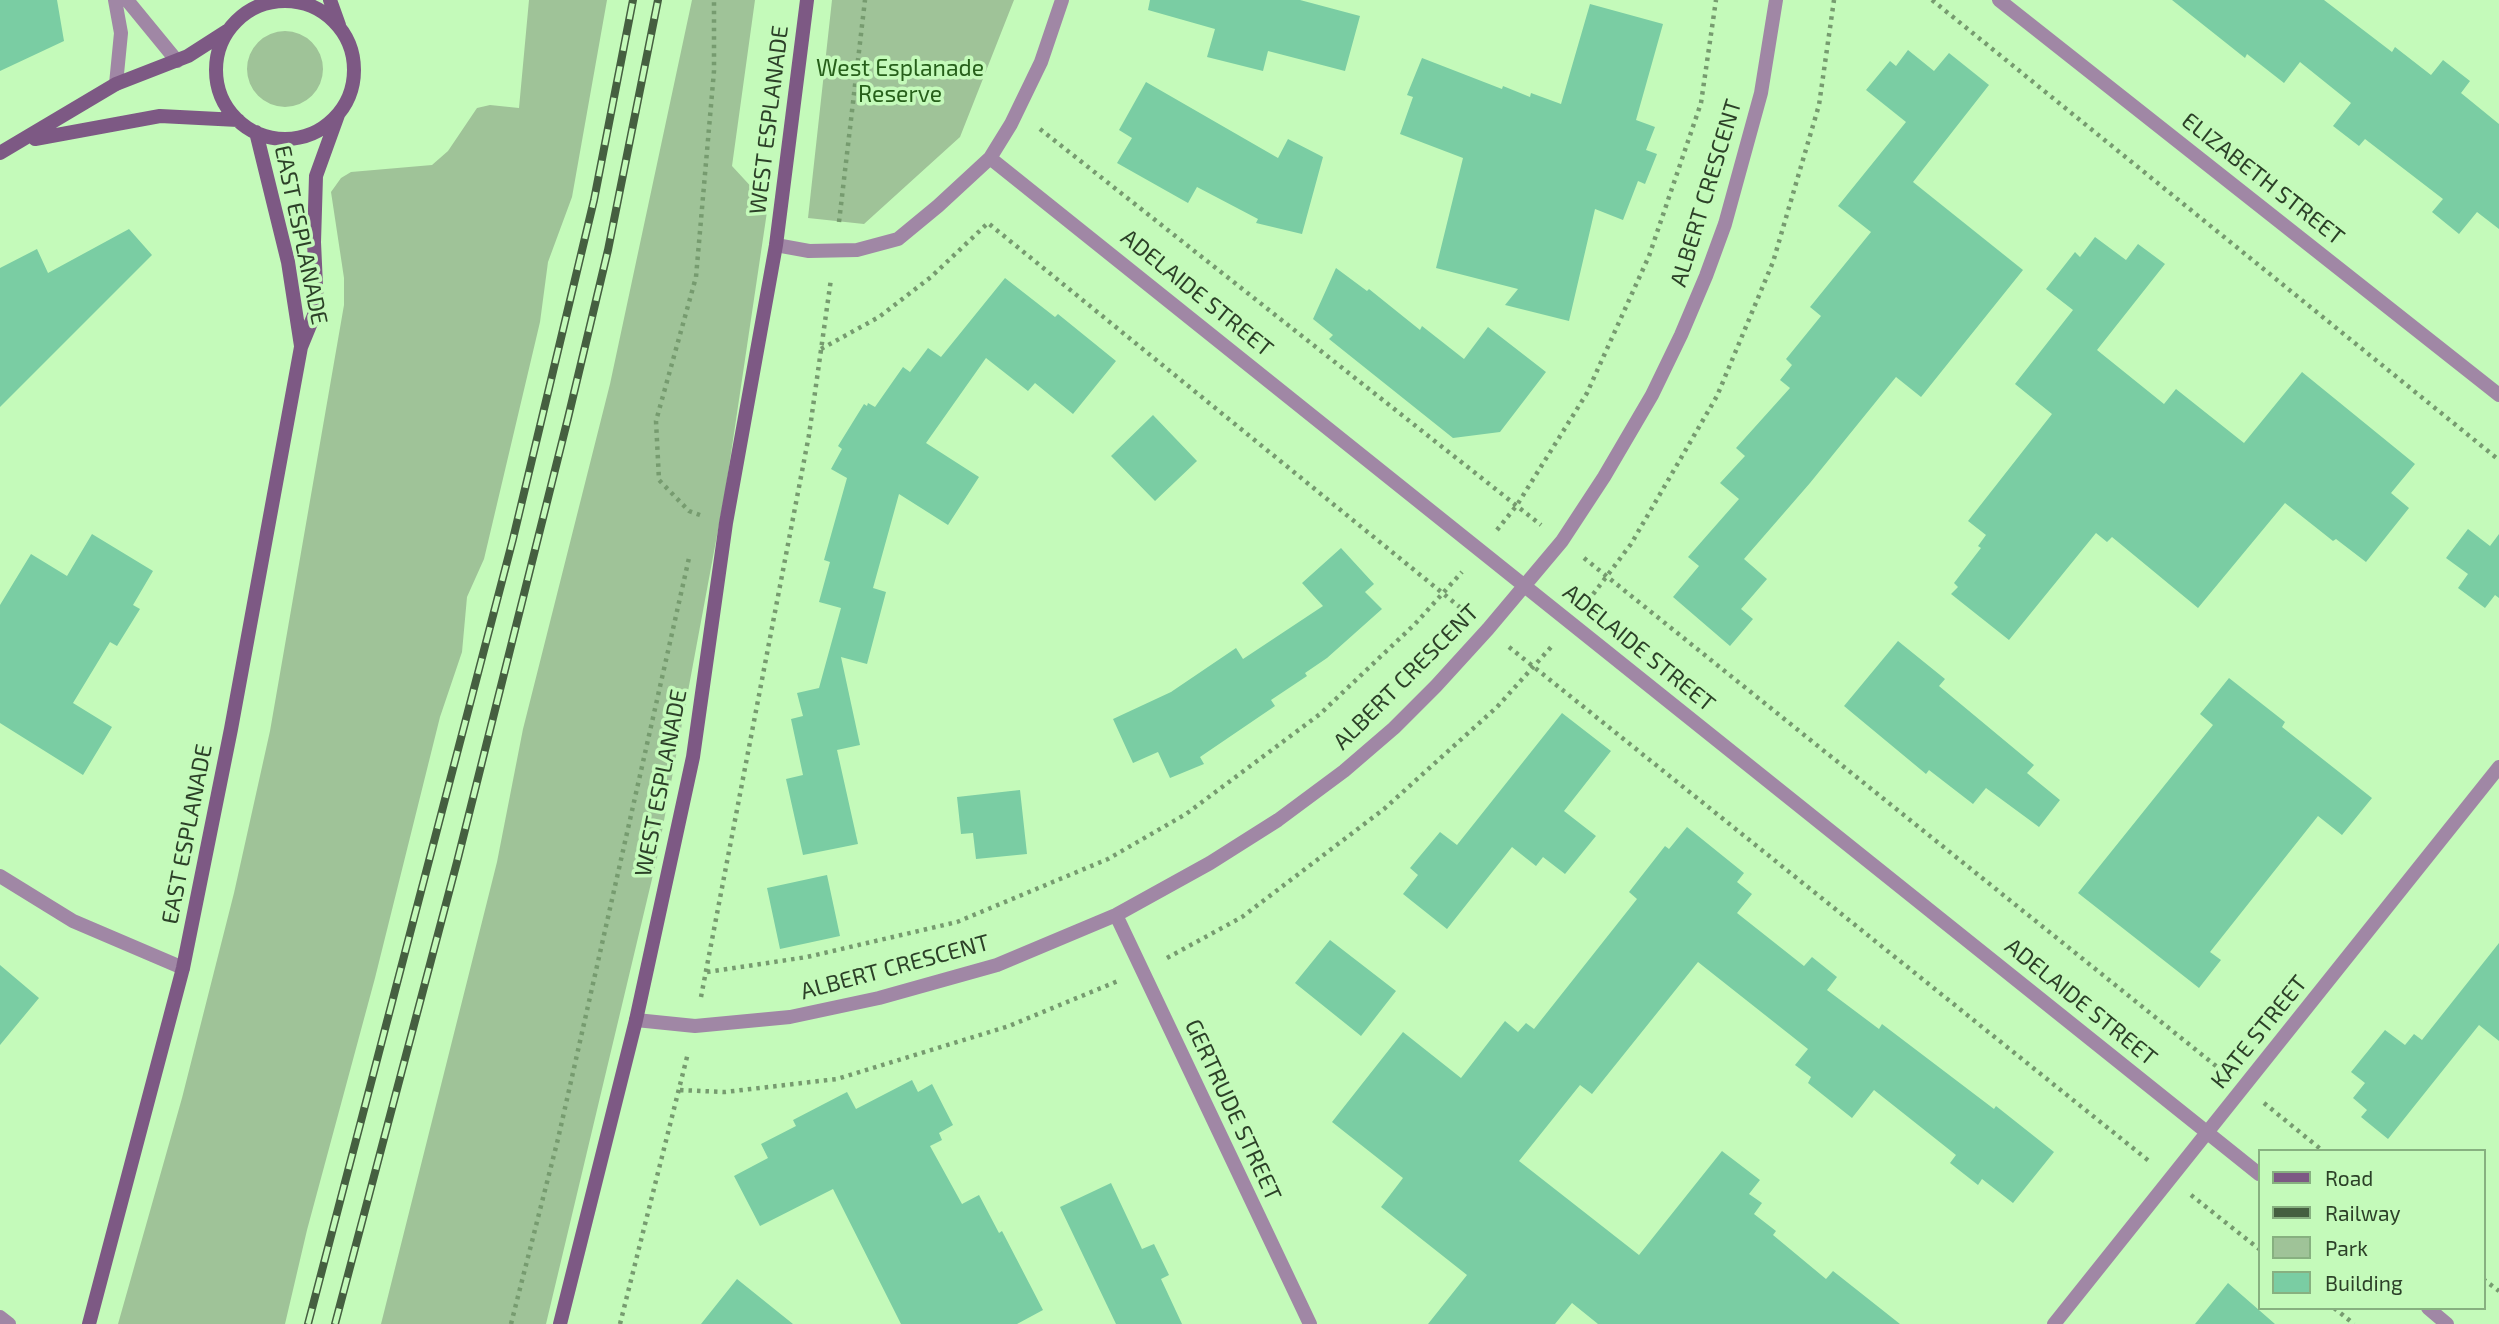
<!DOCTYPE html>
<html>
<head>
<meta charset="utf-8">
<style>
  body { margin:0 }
  #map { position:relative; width:2499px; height:1324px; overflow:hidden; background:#c4faba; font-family:"Exo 2",sans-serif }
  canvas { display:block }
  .legend { position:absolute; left:2258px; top:1149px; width:228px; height:161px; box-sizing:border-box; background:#c4faba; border:2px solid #87b080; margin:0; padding:9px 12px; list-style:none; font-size:21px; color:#2c4128 }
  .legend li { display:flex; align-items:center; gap:14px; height:35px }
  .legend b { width:35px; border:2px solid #87b080 }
</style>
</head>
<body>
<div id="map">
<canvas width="2499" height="1324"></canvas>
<ul class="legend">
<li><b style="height:9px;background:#7d5984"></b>Road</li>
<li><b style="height:9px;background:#455f40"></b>Railway</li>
<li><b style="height:19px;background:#9fc398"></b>Park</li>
<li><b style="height:19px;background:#7acda3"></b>Building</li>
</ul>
</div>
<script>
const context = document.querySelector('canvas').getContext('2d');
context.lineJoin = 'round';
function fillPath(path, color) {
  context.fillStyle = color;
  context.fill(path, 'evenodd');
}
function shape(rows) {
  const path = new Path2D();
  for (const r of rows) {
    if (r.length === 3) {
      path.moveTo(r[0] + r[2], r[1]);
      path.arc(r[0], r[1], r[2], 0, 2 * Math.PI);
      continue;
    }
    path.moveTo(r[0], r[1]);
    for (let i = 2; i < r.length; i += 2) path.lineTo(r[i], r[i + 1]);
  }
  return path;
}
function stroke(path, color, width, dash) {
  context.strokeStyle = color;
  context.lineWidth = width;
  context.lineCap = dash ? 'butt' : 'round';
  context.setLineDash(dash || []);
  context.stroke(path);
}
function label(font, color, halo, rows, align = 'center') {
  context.font = font + ' "Exo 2",sans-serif';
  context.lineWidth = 7;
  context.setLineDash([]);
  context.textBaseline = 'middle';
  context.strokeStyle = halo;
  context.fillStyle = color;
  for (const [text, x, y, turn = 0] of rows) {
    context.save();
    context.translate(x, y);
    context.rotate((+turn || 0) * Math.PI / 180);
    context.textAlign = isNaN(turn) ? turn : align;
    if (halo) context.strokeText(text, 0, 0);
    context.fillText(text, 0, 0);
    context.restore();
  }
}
const green = shape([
  [529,0,607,0,572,197,548,262,540,322,484,559,467,597,462,652,440,717,375,978,307,1230,285,1324,118,1324,182,1098,234,893,270,731,344,305,344,278,331,192,341,178,351,172,432,165,448,151,477,108,490,105,519,108],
  [692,0,755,0,732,166,768,205,726,487,657,858,546,1324,381,1324,497,862,523,729,610,384],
  [832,0,1014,0,960,137,864,224,808,218],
  [285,69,38]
]);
const building = shape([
  [0,0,57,0,64,41,0,71],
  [1150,0,1300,0,1360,16,1345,71,1268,51,1263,71,1207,57,1215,29,1148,10],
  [2172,0,2324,0,2392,52,2395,47,2431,75,2443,60,2470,81,2461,93,2499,124,2499,229,2477,212,2459,234,2432,212,2443,199,2365,139,2359,146,2333,126,2351,103,2300,62,2284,83,2247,54,2245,58],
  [1590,4,1663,24,1636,120,1655,127,1646,150,1657,154,1645,184,1638,181,1623,220,1595,209,1569,321,1505,305,1518,289,1436,268,1463,158,1400,134,1413,97,1407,95,1422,58,1502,89,1503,86,1530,97,1531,93,1561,104],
  [1908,50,1934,71,1949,53,1989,85,1913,182,2023,270,1921,397,1896,377,1810,483,1744,559,1767,579,1741,609,1753,619,1730,646,1673,597,1699,566,1688,557,1739,499,1720,483,1745,456,1736,448,1790,388,1780,380,1792,365,1786,359,1821,316,1810,307,1871,232,1838,206,1906,122,1866,90,1890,61,1896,66],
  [1146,82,1278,158,1288,139,1323,157,1302,234,1256,223,1258,219,1197,187,1188,203,1117,163,1132,138,1119,130],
  [129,229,152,255,0,407,0,268,37,249,48,273],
  [2095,237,2126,260,2138,244,2165,264,2097,350,2164,404,2176,389,2244,443,2302,372,2415,464,2391,493,2409,508,2366,562,2336,539,2333,541,2285,503,2198,608,2112,537,2107,542,2096,533,2009,640,1951,594,1958,587,1954,583,1981,548,1978,546,1986,535,1968,521,2052,414,2015,384,2073,310,2046,289,2075,252,2080,257],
  [1336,268,1367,291,1369,289,1420,330,1422,326,1464,359,1488,327,1546,372,1500,432,1453,438,1329,339,1333,335,1313,319],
  [1005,278,1055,317,1058,314,1116,361,1073,414,1035,383,1028,391,986,358,926,443,979,477,948,525,899,494,873,588,886,592,867,664,841,657,860,745,837,750,858,844,803,855,786,779,803,775,791,719,803,716,797,693,819,688,841,608,819,602,830,562,824,560,847,478,831,469,842,449,838,446,864,404,867,406,868,403,875,407,903,367,910,372,928,348,941,357],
  [1153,415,1197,461,1155,501,1111,456],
  [2468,529,2490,546,2499,534,2499,598,2495,595,2485,608,2458,588,2468,574,2446,558],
  [92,534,153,571,133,605,140,609,117,646,110,642,73,703,112,727,83,775,0,723,0,605,31,554,67,576],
  [1341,548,1374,584,1365,592,1382,609,1327,658,1305,673,1307,676,1271,700,1275,706,1200,757,1204,764,1170,778,1158,752,1133,763,1113,719,1171,692,1236,648,1243,659,1323,606,1302,583],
  [1898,641,1945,679,1939,686,2034,765,2027,773,2060,800,2039,827,1986,788,1973,804,1929,770,1926,774,1844,706],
  [2229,678,2285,722,2282,727,2372,798,2342,835,2318,816,2210,952,2221,960,2199,988,2078,893,2213,725,2200,714],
  [1562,713,1611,751,1564,811,1596,836,1565,874,1543,857,1536,866,1512,847,1447,929,1403,894,1418,875,1410,868,1440,832,1457,845],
  [1020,790,1027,854,976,859,973,833,961,834,957,797],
  [1687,827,1744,873,1737,882,1752,894,1737,913,1804,966,1812,957,1837,977,1827,990,1879,1029,1882,1024,1994,1109,1996,1106,2054,1152,2013,1203,1982,1179,1978,1185,1950,1163,1956,1155,1874,1090,1852,1118,1808,1083,1811,1077,1795,1065,1808,1049,1698,962,1592,1094,1580,1085,1519,1161,1639,1255,1722,1151,1760,1180,1749,1194,1762,1203,1754,1214,1776,1231,1773,1235,1826,1279,1833,1271,1900,1324,1598,1324,1572,1303,1555,1324,1428,1324,1467,1275,1381,1207,1403,1178,1332,1122,1403,1032,1461,1078,1505,1021,1518,1032,1526,1023,1534,1029,1637,899,1629,892,1665,846,1669,849],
  [827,875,840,936,780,949,767,888],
  [1330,940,1396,991,1361,1036,1295,983],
  [2499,943,2499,1041,2479,1025,2388,1139,2361,1117,2367,1110,2353,1098,2365,1083,2351,1072,2385,1030,2405,1045,2414,1034,2422,1040],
  [0,965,39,998,0,1045],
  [912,1080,918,1092,932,1084,953,1125,939,1133,942,1140,930,1146,962,1204,979,1195,999,1233,1002,1231,1043,1310,1017,1324,901,1324,833,1189,760,1226,734,1176,768,1158,761,1144,796,1126,793,1120,847,1092,856,1109],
  [1111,1183,1142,1249,1154,1244,1169,1275,1161,1279,1182,1324,1116,1324,1060,1207],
  [737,1279,793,1324,701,1324],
  [2228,1283,2275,1324,2195,1324]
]);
const path = shape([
  [1932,0,2499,460],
  [1040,129,1541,525],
  [839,222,865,0],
  [821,349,879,317,931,277,988,223,1467,613],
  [700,515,689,511,659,480,656,421,696,277,714,71,714,0],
  [1497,530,1517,505,1587,393,1649,256,1701,103,1716,0],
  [1584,558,2221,1070],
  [1588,601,1631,544,1717,396,1773,262,1819,105,1834,0],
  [1509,647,2149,1161],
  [1167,958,1242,917,1384,809,1497,707,1552,646],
  [707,972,807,957,957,922,1108,859,1186,814,1320,714,1415,624,1462,572],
  [701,997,809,435,831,279],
  [680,1090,725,1092,837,1079,1009,1026,1118,981],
  [2264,1103,2323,1151],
  [2191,1195,2259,1249],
  [2483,1279,2499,1291],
  [2334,1308,2354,1324],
  [511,1324,558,1139,689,558],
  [620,1324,688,1053]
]);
const street = shape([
  [115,0,121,33,116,84],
  [127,0,177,61],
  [1999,0,2499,395],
  [990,158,2259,1174],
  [776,245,809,251,857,250,898,239,938,206,990,158,1011,124,1041,62,1062,0],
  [0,876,73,921,183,968],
  [1116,915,1310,1324],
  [636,1020,695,1026,790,1017,879,998,997,965,1116,915,1210,863,1278,820,1344,771,1394,728,1436,686,1488,629,1562,541,1604,477,1652,395,1681,335,1706,276,1725,224,1761,93,1776,0],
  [2428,1308,2447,1324],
  [0,1317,9,1324],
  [2054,1324,2499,767]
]);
const secondary = shape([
  [330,0,339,25],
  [285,70,69],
  [256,132,288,262,301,346],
  [35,139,160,116,238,120],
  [0,153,116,84,188,56,227,31],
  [89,1324,183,968,231,729,301,347,317,308,314,242,316,176,338,115],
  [560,1324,636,1020,693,757,726,523,776,245,807,0]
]);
const rail = shape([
  [308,1324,513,539,594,200,633,0],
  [335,1324,457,862,568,418,608,250,658,0]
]);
const parkNames = [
  ["West Esplanade",900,68],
  ["Reserve",900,94]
];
const streetNames = [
  ["WEST ESPLANADE",769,120,-83],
  ["ELIZABETH STREET",2263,179,38],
  ["ALBERT CRESCENT",1706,193,-73],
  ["EAST ESPLANADE",301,235,78],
  ["ADELAIDE STREET",1197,293,39],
  ["ADELAIDE STREET",1639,648,39],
  ["ALBERT CRESCENT",1406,677,-45],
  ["WEST ESPLANADE",661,783,-79],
  ["EAST ESPLANADE",187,834,-79],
  ["ALBERT CRESCENT",895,967,-15],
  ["ADELAIDE STREET",2081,1002,39],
  ["KATE STREET",2259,1032,-51],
  ["GERTRUDE STREET",1233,1110,65]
];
fillPath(green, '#9fc398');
fillPath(building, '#7acda3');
stroke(path, '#769b6f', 4.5, [3.5, 5]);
stroke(street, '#a087a5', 14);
stroke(secondary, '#7d5984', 14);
stroke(rail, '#455f40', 8);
stroke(rail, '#c4faba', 5, [16]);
label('23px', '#265f1a', '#c4faba', parkNames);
label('23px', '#2c4128', '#c4faba', streetNames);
</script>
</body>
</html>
